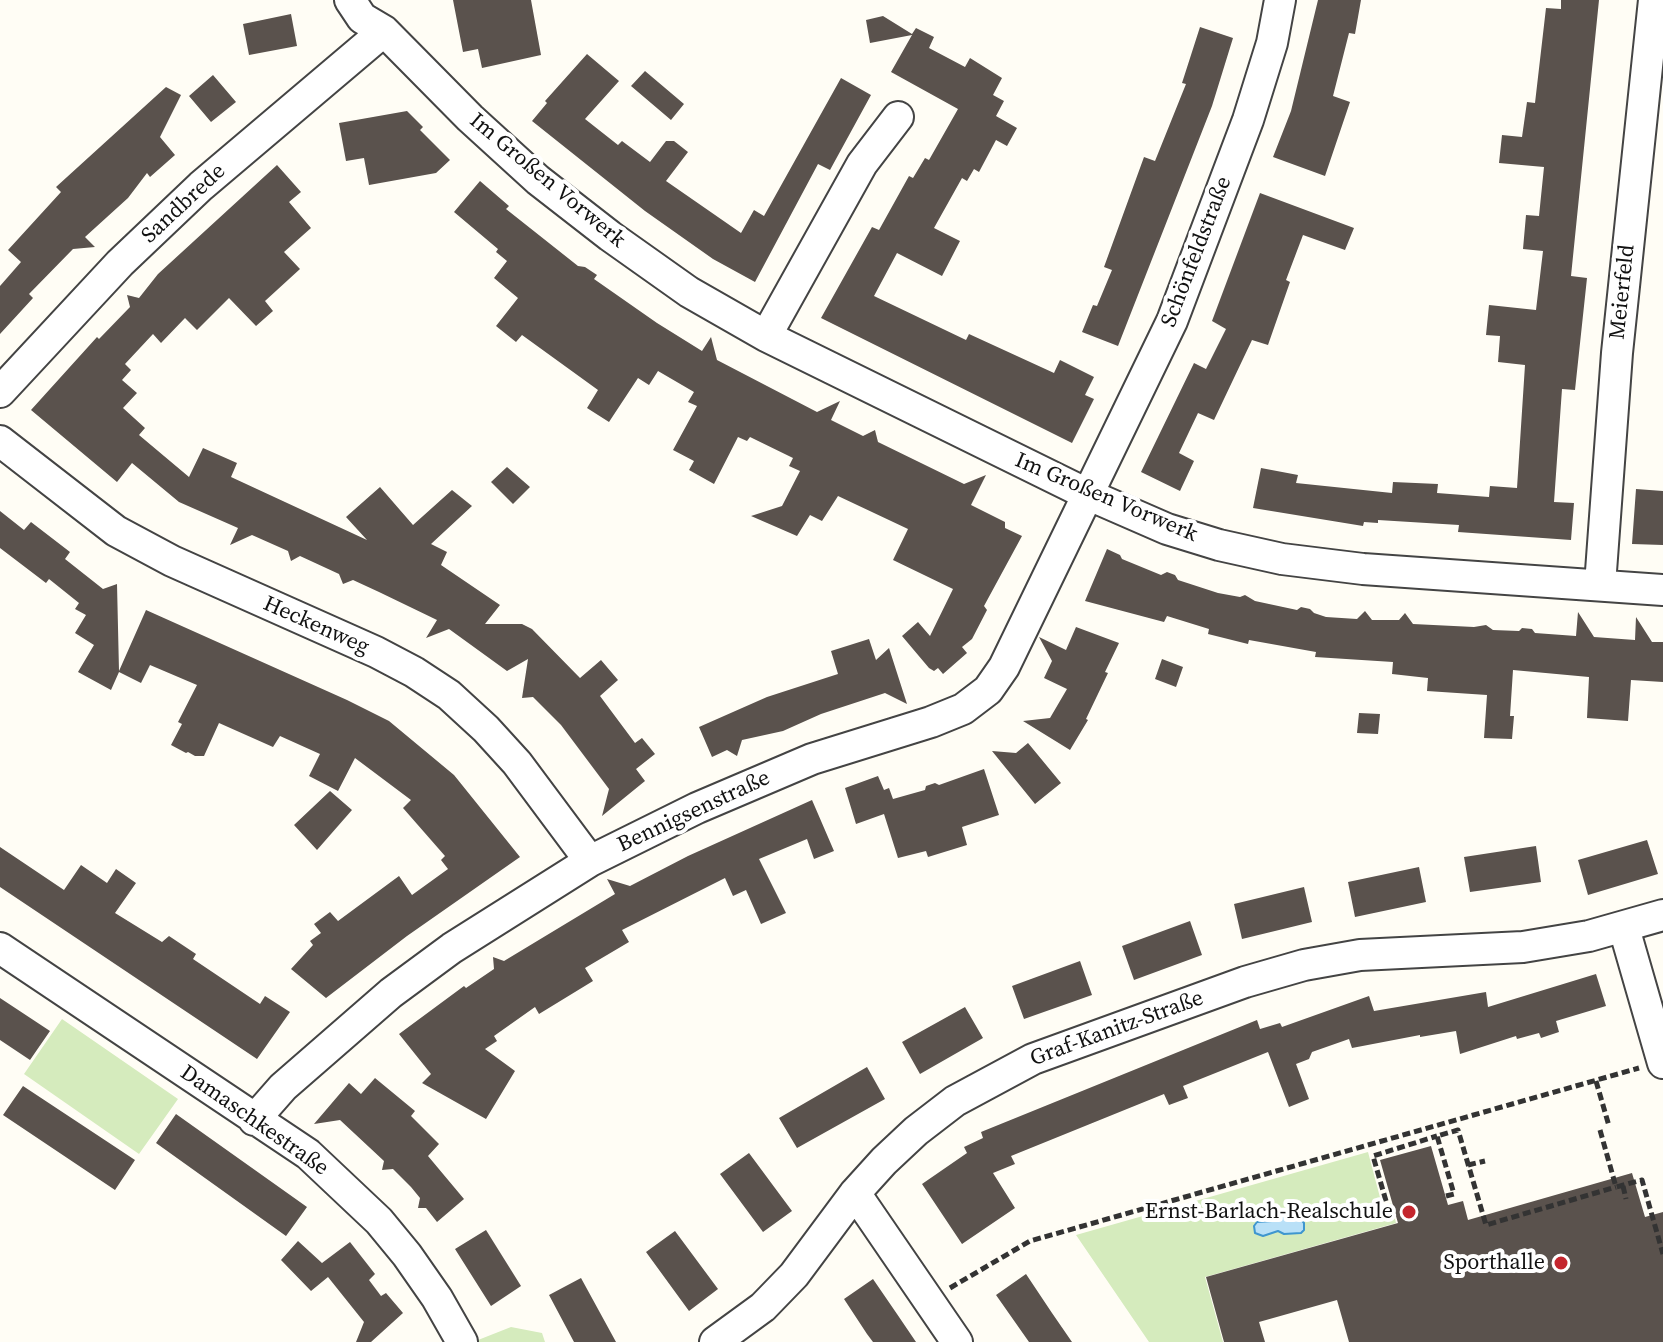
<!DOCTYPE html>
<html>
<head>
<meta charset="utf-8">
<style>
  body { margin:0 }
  canvas { display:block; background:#fffdf5 }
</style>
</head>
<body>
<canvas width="1663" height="1342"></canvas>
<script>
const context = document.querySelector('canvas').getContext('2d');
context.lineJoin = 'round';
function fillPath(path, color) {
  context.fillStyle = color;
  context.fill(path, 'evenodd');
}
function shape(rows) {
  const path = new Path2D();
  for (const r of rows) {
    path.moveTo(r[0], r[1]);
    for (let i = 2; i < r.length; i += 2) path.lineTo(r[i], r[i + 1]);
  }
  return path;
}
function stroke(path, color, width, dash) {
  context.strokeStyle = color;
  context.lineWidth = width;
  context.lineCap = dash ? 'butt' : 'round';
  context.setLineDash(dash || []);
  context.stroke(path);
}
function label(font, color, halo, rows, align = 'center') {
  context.font = font + ' "Source Serif 4",serif';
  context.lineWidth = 8;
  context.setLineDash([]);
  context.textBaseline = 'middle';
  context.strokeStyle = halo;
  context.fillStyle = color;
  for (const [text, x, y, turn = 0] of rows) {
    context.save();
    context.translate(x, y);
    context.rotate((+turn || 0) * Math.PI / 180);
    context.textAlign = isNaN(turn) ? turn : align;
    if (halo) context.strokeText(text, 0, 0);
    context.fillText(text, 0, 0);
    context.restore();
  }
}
const green = shape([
  [62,1019,178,1099,139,1154,24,1074],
  [1368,1152,1382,1205,1391,1203,1396,1223,1205,1277,1223,1342,1149,1342,1076,1235],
  [511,1327,542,1333,545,1342,473,1342]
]);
const water = shape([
  [1292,1215,1299,1217,1304,1223,1304,1230,1301,1233,1284,1234,1278,1231,1263,1236,1255,1233,1254,1226,1257,1222,1272,1221,1277,1217,1292,1215]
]);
const building = shape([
  [453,0,531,0,541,55,482,68,478,49,463,52],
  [1318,0,1361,0,1355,34,1349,33,1333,96,1350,102,1325,176,1273,157,1291,111],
  [1561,0,1599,0,1571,276,1587,278,1575,390,1562,389,1554,502,1574,503,1571,540,1458,532,1459,525,1378,520,1378,523,1364,522,1363,526,1253,508,1261,468,1298,475,1296,483,1392,493,1393,482,1438,484,1437,493,1489,497,1490,486,1517,488,1525,365,1498,362,1500,336,1486,335,1489,305,1536,310,1543,251,1523,249,1526,215,1539,216,1544,167,1499,163,1502,135,1522,137,1527,102,1535,103,1546,8,1561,9],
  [291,14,297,46,249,55,243,24],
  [883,16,912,34,916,28,934,37,929,48,965,67,970,58,1002,78,993,95,1004,101,996,116,1017,128,1007,146,996,140,979,172,974,169,967,181,962,178,934,228,960,241,942,276,897,253,874,296,966,340,969,334,1054,373,1060,360,1094,377,1085,395,1094,399,1072,443,821,318,872,227,879,230,909,176,913,178,925,158,929,160,958,109,891,72,912,35,870,43,866,20],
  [1200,27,1233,38,1212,106,1118,346,1082,332,1093,305,1097,306,1112,270,1104,267,1144,157,1155,161,1186,84,1182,83],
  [587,54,619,81,585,119,618,145,622,141,650,162,666,141,674,141,688,152,666,181,741,233,754,210,764,216,841,78,871,95,830,170,818,164,755,282,713,259,645,211,532,121,547,103,545,101],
  [645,71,684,104,671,120,631,86],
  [213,75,236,102,211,122,189,96],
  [166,87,181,95,160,137,175,155,150,177,147,173,128,198,85,237,95,247,73,249,29,294,33,298,0,334,0,286,21,262,8,250,61,192,56,187],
  [407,111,423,127,420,130,450,160,436,173,369,185,364,158,346,161,339,123],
  [277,165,301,192,289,202,311,228,284,252,300,269,265,301,273,311,256,326,229,298,197,330,185,318,161,343,153,334,125,364,131,370,122,380,137,393,123,408,145,428,139,435,189,477,203,448,237,463,231,477,367,540,346,517,380,487,413,525,452,490,472,506,431,544,447,552,441,565,500,605,485,624,522,624,532,629,580,678,601,660,618,680,600,696,635,743,642,738,655,754,636,769,645,781,602,816,609,789,561,725,533,697,522,698,528,659,507,671,449,629,426,638,437,620,379,592,353,580,343,584,339,574,300,556,291,561,288,551,252,535,230,545,238,528,179,502,132,463,117,482,31,410,97,337,99,339,130,307,127,295,139,298,158,274],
  [480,181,509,206,506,209,578,266,585,267,597,275,594,279,657,323,702,351,711,337,717,360,817,412,840,401,831,420,863,436,875,430,878,442,964,484,986,475,971,505,1005,522,1005,528,1022,536,984,606,987,610,972,639,962,647,967,653,943,674,938,668,934,671,929,668,902,636,918,622,930,636,953,589,893,560,908,529,838,496,822,521,810,515,797,536,751,516,782,506,800,471,789,466,793,458,750,437,747,441,738,437,714,484,689,470,694,461,673,450,697,406,688,402,694,392,658,371,649,385,638,378,609,422,587,408,598,390,522,335,516,342,496,326,518,298,494,278,507,261,496,252,498,249,454,212],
  [1260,193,1354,228,1345,250,1303,235,1286,280,1290,282,1268,345,1252,340,1214,420,1198,413,1179,453,1194,461,1180,491,1141,472,1194,363,1206,369,1226,329,1212,321],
  [507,467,530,487,513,504,491,482],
  [1636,489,1663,491,1663,545,1632,544],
  [0,511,24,530,31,522,70,552,65,559,103,589,117,584,119,671,146,610,347,700,389,721,454,775,520,857,407,936,326,998,291,969,313,945,310,941,321,933,314,924,330,912,338,921,399,876,412,895,448,869,441,860,445,856,403,808,411,800,355,758,338,791,309,776,320,754,280,736,273,747,219,723,204,756,195,756,188,752,186,753,171,745,182,724,178,722,197,685,150,665,141,683,119,672,111,690,78,672,94,645,75,633,86,615,75,609,79,603,49,579,46,583,0,548],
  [1107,549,1120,555,1122,559,1161,575,1167,572,1175,575,1178,580,1218,593,1240,597,1245,595,1255,601,1297,610,1301,607,1310,609,1314,613,1326,617,1357,619,1365,611,1372,620,1399,620,1405,613,1413,624,1474,627,1486,625,1493,630,1519,631,1522,628,1532,629,1535,633,1576,636,1578,612,1594,637,1635,640,1636,617,1652,642,1663,642,1663,682,1631,680,1628,721,1587,718,1589,677,1513,670,1510,716,1514,716,1512,739,1484,738,1487,695,1427,691,1428,678,1392,674,1393,662,1315,657,1316,652,1249,640,1248,644,1208,634,1209,629,1167,616,1164,622,1085,601],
  [1076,627,1119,643,1105,672,1108,673,1086,719,1088,720,1070,750,1023,721,1050,718,1067,689,1044,678,1052,661,1039,637,1066,650],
  [869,639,876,660,889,648,907,704,885,693,821,714,783,731,742,740,737,756,727,750,712,757,699,727,767,697,838,674,831,651],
  [1162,659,1183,667,1176,687,1155,679],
  [1359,713,1380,714,1378,734,1357,733],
  [1028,743,1061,783,1035,804,992,751,1016,753],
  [984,769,999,815,962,827,967,845,928,857,926,851,898,858,884,814,856,824,845,788,878,776,884,790,889,788,893,799,925,790,926,786,935,783,939,785],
  [330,791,352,810,317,850,294,825],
  [812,800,834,851,814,859,807,839,759,859,786,913,761,924,746,890,733,896,725,878,622,930,629,942,585,968,593,981,539,1014,535,1007,494,1036,497,1041,485,1049,515,1071,486,1119,422,1083,431,1074,399,1034,464,986,466,988,494,969,493,957,504,961,615,894,607,879,630,886,688,856],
  [1647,840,1658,874,1588,895,1578,860],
  [1536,846,1541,882,1470,892,1464,857],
  [0,847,64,890,81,865,107,883,116,869,136,883,115,913,162,942,169,936,196,954,193,959,260,1004,265,996,290,1012,257,1059,0,887],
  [1419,867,1426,902,1355,917,1348,882],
  [1304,887,1312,922,1242,939,1234,904],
  [1190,921,1202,955,1134,980,1122,946],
  [1080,961,1092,995,1024,1019,1012,986],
  [1596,974,1606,1006,1556,1021,1559,1032,1541,1038,1539,1033,1517,1039,1516,1036,1460,1054,1456,1031,1420,1037,1420,1035,1352,1048,1349,1039,1312,1052,1309,1059,1296,1064,1309,1099,1289,1107,1268,1052,1183,1086,1188,1098,1169,1105,1164,1094,1011,1156,1015,1164,993,1173,1015,1208,962,1244,922,1184,967,1153,964,1147,983,1138,981,1132,1257,1020,1260,1029,1280,1023,1282,1027,1369,996,1374,1011,1486,992,1488,1007],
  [0,998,50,1031,30,1060,0,1040],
  [965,1007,983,1038,920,1074,902,1042],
  [867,1067,885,1099,797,1148,779,1118],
  [375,1078,415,1111,411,1116,439,1144,428,1156,464,1199,437,1222,426,1208,418,1208,420,1198,411,1187,393,1169,382,1170,384,1161,340,1120,314,1124,349,1083,361,1094],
  [23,1086,135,1160,115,1190,3,1115],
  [176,1114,307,1207,286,1236,156,1143],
  [1431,1146,1448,1205,1463,1201,1468,1220,1632,1173,1645,1217,1663,1212,1663,1342,1349,1342,1337,1300,1259,1322,1265,1342,1224,1342,1206,1277,1398,1223,1380,1160],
  [749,1153,792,1211,763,1232,720,1174],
  [486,1230,521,1286,491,1306,455,1249],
  [675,1231,718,1289,689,1311,646,1252],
  [298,1241,322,1263,350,1242,375,1274,369,1280,381,1296,386,1293,403,1313,371,1342,356,1342,364,1322,328,1277,311,1291,281,1260],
  [1026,1274,1052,1313,1072,1342,1029,1342,996,1295],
  [581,1278,616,1342,574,1342,549,1295],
  [873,1279,897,1314,916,1342,873,1342,867,1334,844,1299]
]);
const path = shape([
  [1596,1081,1609,1126],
  [1600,1130,1616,1187,1642,1180,1663,1254],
  [1468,1165,1485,1161],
  [1623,1186,1626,1199],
  [1446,1196,1454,1194,1437,1136,1458,1130,1486,1225,1616,1187],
  [1386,1201,1373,1156,1437,1136],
  [950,1288,1030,1241,1639,1068]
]);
const minor = shape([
  [350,0,362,18,384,31,470,118,538,180,610,236,689,292,766,336,1089,495,1167,529,1219,545,1282,559,1363,569,1663,590],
  [766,336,862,164,898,117],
  [0,392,120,263,201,186,384,31],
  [0,441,116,531,172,561,376,652,414,672,449,695,486,729,517,763,590,861],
  [1600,585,1617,353,1654,0],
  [1624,928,1663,1063],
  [0,948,308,1154,379,1221,407,1255,437,1298,462,1342],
  [254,1120,283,1087,391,993,452,948,590,861,697,808,812,759,931,722,963,709,988,690,1004,667,1172,321,1248,120,1272,43,1280,0],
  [855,1193,957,1342],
  [715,1342,763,1307,794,1275,855,1193,884,1161,916,1131,955,1101,1033,1059,1245,982,1304,965,1360,955,1523,947,1589,936,1663,915]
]);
const markers = [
  [1409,1212,8,"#c4262e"],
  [1561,1263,8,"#c4262e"]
];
const streetNames = [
  ["Im Großen Vorwerk",547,181,40],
  ["Sandbrede",184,204,-43],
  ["Schönfeldstraße",1197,252,-69],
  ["Meierfeld",1623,292,-84],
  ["Im Großen Vorwerk",1106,498,23],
  ["Heckenweg",316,626,24],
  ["Bennigsenstraße",694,812,-25],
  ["Graf-Kanitz-Straße",1117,1029,-20],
  ["Damaschkestraße",254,1121,35]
];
const poiNames = [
  ["Ernst-Barlach-Realschule",1393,1212],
  ["Sporthalle",1545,1263]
];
fillPath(green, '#d5ebbd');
fillPath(water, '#b9e0f7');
stroke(water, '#3f96cf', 2);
fillPath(building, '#5a524d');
stroke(minor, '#444', 34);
stroke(path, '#333', 5, [8, 4]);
stroke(minor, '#fff', 30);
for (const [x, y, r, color] of markers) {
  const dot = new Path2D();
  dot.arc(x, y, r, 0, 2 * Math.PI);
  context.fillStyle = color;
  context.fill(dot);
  stroke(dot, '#fff', 3);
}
label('22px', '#111', '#fff', streetNames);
label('22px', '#111', '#fff', poiNames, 'right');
</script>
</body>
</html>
